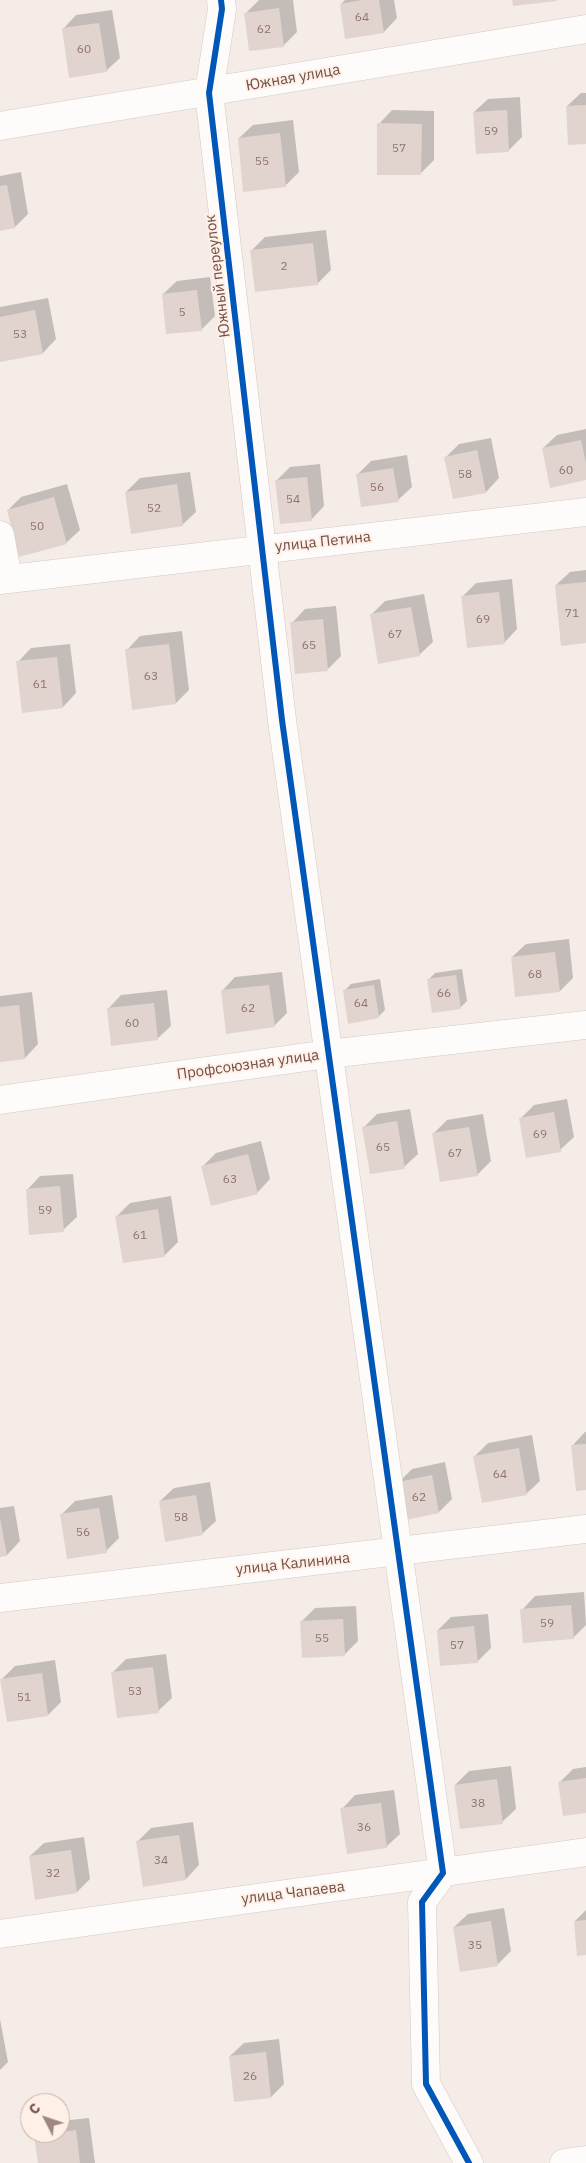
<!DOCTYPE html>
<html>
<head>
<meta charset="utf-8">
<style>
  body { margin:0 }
  #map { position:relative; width:586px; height:2163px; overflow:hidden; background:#f5ece7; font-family:"IBM Plex Sans",sans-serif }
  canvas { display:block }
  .north { position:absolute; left:20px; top:2093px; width:50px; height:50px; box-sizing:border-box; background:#fff0e7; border:1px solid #c7b0a8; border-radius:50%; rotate:311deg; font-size:14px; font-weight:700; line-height:20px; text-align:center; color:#724f49 }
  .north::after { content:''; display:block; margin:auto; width:18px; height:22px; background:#a08680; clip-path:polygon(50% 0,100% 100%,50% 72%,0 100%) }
</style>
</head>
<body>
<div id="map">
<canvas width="586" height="2163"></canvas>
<div class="north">С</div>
</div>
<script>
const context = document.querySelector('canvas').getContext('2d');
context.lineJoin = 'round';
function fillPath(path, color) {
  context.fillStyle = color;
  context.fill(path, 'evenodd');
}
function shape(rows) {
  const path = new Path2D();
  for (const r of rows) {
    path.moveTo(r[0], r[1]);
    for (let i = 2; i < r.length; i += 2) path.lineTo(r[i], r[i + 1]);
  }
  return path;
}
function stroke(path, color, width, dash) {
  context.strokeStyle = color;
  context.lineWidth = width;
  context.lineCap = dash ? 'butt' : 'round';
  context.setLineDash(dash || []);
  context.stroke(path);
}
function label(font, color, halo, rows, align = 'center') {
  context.font = font + ' "IBM Plex Sans",sans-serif';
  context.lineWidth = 4;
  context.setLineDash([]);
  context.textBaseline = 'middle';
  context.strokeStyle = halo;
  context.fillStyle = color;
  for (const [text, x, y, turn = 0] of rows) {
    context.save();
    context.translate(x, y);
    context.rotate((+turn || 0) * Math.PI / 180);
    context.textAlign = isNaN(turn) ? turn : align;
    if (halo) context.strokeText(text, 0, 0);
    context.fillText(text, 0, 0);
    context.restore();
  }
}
const shadow = shape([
  [259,0,293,0,297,32,283,46,246,13],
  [345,0,394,0,397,18,384,32,341,4],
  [112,10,120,58,106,71,63,29,76,15],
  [581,93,586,93,586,143,567,106],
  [520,97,522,137,509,150,474,112,488,99],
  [392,110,434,111,434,160,420,174,379,124],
  [293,120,299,172,285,186,239,138,253,125],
  [21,172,28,214,15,227,0,230,0,176],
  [326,230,331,270,317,284,252,250,265,237],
  [210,277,215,316,201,330,163,294,177,281],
  [48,298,56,339,43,353,0,361,0,307],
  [586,429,586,479,543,448,557,435],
  [491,438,499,478,486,492,446,457,459,444],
  [407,455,412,487,398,500,357,475,371,461],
  [320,464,324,506,311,520,276,481,290,467],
  [190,472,196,512,182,525,126,492,140,478],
  [67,484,80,530,66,543,8,510,21,497],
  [586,570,586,642,556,585,570,572],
  [512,579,517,629,504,643,462,597,476,583],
  [424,594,433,642,419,655,371,615,385,601],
  [336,606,341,656,328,669,292,623,305,609],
  [182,631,189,690,176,703,127,650,140,636],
  [70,644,76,693,63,707,18,662,31,648],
  [569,939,573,978,560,991,512,957,526,944],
  [462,969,467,1001,460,1008,428,980,435,973],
  [282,972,287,1013,274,1026,222,991,235,977],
  [380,979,385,1010,378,1017,344,991,351,984],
  [167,990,171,1026,157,1039,108,1009,121,995],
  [32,992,38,1044,25,1058,0,1061,0,996],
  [567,1099,574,1137,560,1150,520,1119,534,1105],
  [410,1109,418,1154,404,1167,363,1128,377,1114],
  [483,1114,491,1161,477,1175,434,1133,447,1120],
  [261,1141,270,1179,257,1193,203,1166,216,1153],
  [73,1174,77,1217,63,1230,27,1190,40,1176],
  [171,1196,178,1242,164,1256,117,1216,130,1203],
  [585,1432,586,1432,586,1489,572,1446],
  [532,1435,540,1481,526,1494,475,1456,488,1443],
  [445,1462,452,1499,439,1512,407,1519,399,1482,412,1469],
  [210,1482,216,1521,202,1534,160,1501,174,1488],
  [112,1495,119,1538,106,1551,61,1515,75,1501],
  [14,1506,20,1541,7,1555,0,1556,0,1508],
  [584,1592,586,1625,573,1638,522,1610,535,1596],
  [356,1606,358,1641,344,1655,301,1622,315,1608],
  [488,1614,491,1648,477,1662,438,1630,451,1617],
  [166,1654,172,1698,158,1711,112,1673,126,1659],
  [55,1660,61,1702,48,1715,2,1679,15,1666],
  [511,1766,516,1809,502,1822,455,1785,469,1771],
  [586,1767,586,1811,559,1783,573,1769],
  [394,1790,400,1834,386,1847,342,1809,355,1795],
  [193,1822,199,1865,186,1879,137,1842,151,1828],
  [84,1837,90,1879,77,1892,30,1856,44,1843],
  [504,1908,511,1951,497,1965,454,1927,468,1914],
  [586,1910,586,1953,575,1921],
  [0,2019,8,2062,0,2070],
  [279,2039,284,2084,271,2097,230,2056,244,2043],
  [89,2118,95,2163,39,2163,35,2136,38,2133,60,2133,60,2121]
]);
const building = shape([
  [362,0,379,0,384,33,345,39,340,4],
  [512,0,557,0,557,1,513,6],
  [279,8,284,47,249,51,244,13],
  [99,23,107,72,69,78,62,28],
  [586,105,586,144,568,145,566,106],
  [507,110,509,152,476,154,473,112],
  [377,123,422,124,421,175,377,175],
  [280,133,286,187,243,192,238,138],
  [7,185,15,228,0,231,0,186],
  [313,243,318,285,255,292,250,250],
  [197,290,202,331,166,334,162,294],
  [35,310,43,354,0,362,0,317],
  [581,440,586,463,586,480,550,488,542,448],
  [477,450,486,493,453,499,444,457],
  [393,468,399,502,361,507,356,474],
  [307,477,312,521,280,524,275,480],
  [177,484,183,526,131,534,125,492],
  [54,497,67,544,19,557,7,510],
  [586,582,586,643,561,646,555,585],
  [499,592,505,644,467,648,461,596],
  [411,607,420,656,378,664,370,614],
  [323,619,328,671,295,674,290,622],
  [169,644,176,704,132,710,125,649],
  [57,657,63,708,22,713,16,661],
  [555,952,560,992,515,997,511,957],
  [456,975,461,1009,432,1013,427,979],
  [269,985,275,1027,226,1034,221,990],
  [374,985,379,1018,348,1024,343,990],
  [154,1003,158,1040,111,1046,107,1008],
  [19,1005,25,1059,0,1062,0,1007],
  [554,1112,561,1152,526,1158,519,1118],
  [397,1121,405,1169,370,1174,362,1127],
  [469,1127,478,1176,440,1182,432,1133],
  [248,1154,258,1194,211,1206,201,1166],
  [60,1186,64,1232,29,1235,26,1189],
  [158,1209,165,1257,123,1263,115,1216],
  [586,1444,586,1490,576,1491,571,1445],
  [519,1448,527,1495,482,1503,473,1456],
  [432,1475,439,1513,406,1520,398,1482],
  [196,1495,203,1535,165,1542,159,1501],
  [99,1508,107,1553,67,1559,60,1514],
  [0,1518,7,1556,0,1557],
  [571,1605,574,1639,523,1643,520,1609],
  [343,1619,345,1656,302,1658,300,1621],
  [474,1626,478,1663,440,1666,437,1630],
  [153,1667,159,1713,117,1718,111,1672],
  [42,1673,48,1716,7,1722,0,1679],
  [586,1778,586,1813,563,1816,558,1782],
  [497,1779,503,1824,460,1829,454,1785],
  [381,1803,387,1848,347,1854,340,1808],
  [179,1835,186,1880,143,1887,136,1841],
  [71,1850,77,1893,35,1900,29,1856],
  [586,1920,586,1955,577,1956,574,1921],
  [491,1921,498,1966,460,1972,453,1927],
  [266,2052,271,2098,234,2102,229,2056],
  [76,2130,80,2163,38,2163,34,2136]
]);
const minor = shape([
  [221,0,222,9,209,93,282,720,443,1873,422,1902,426,2084,469,2163],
  [0,126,586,29],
  [0,535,8,579],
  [0,580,586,512],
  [0,1100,328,1054,586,1025],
  [0,1598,586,1529],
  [0,1934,586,1852],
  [564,2163,586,2160]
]);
const cycleway = shape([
  [221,0,222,9,209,93,282,720,443,1873,422,1902,426,2084,469,2163]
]);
const numberNames = [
  ["64",362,18],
  ["62",264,30],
  ["60",84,50],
  ["59",491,132],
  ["57",399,149],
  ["55",262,162],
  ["2",284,267],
  ["5",182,313],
  ["53",20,335],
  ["60",566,471],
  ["58",465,475],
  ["56",377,488],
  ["54",293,500],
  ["52",154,509],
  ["50",37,527],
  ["71",572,614],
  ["69",483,620],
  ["67",395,635],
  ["65",309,646],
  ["63",151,677],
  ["61",40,685],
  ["68",535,975],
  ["66",444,994],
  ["64",361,1004],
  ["62",248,1009],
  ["60",132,1024],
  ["69",540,1135],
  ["65",383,1148],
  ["67",455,1154],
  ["63",230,1180],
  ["59",45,1211],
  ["61",140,1236],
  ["64",500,1475],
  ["62",419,1498],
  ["58",181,1518],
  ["56",83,1533],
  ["59",547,1624],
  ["55",322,1639],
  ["57",457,1646],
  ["53",135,1692],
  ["51",24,1698],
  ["38",478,1804],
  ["36",364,1828],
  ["34",161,1861],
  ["32",53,1874],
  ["35",475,1946],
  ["26",250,2077]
];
const streetNames = [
  ["Южная улица",293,78,-10],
  ["Южный переулок",218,276,-97],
  ["улица Петина",323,542,-6],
  ["Профсоюзная улица",248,1065,-8],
  ["улица Калинина",293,1564,-6],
  ["улица Чапаева",293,1893,-7]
];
fillPath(shadow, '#0003');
fillPath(building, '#e1d4cf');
stroke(minor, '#d4c8c4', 29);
stroke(minor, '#fefcfb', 28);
stroke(cycleway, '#0057b8', 6);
label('12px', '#90726d', null, numberNames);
label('15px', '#724f49', '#fff0e7', streetNames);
</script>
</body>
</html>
